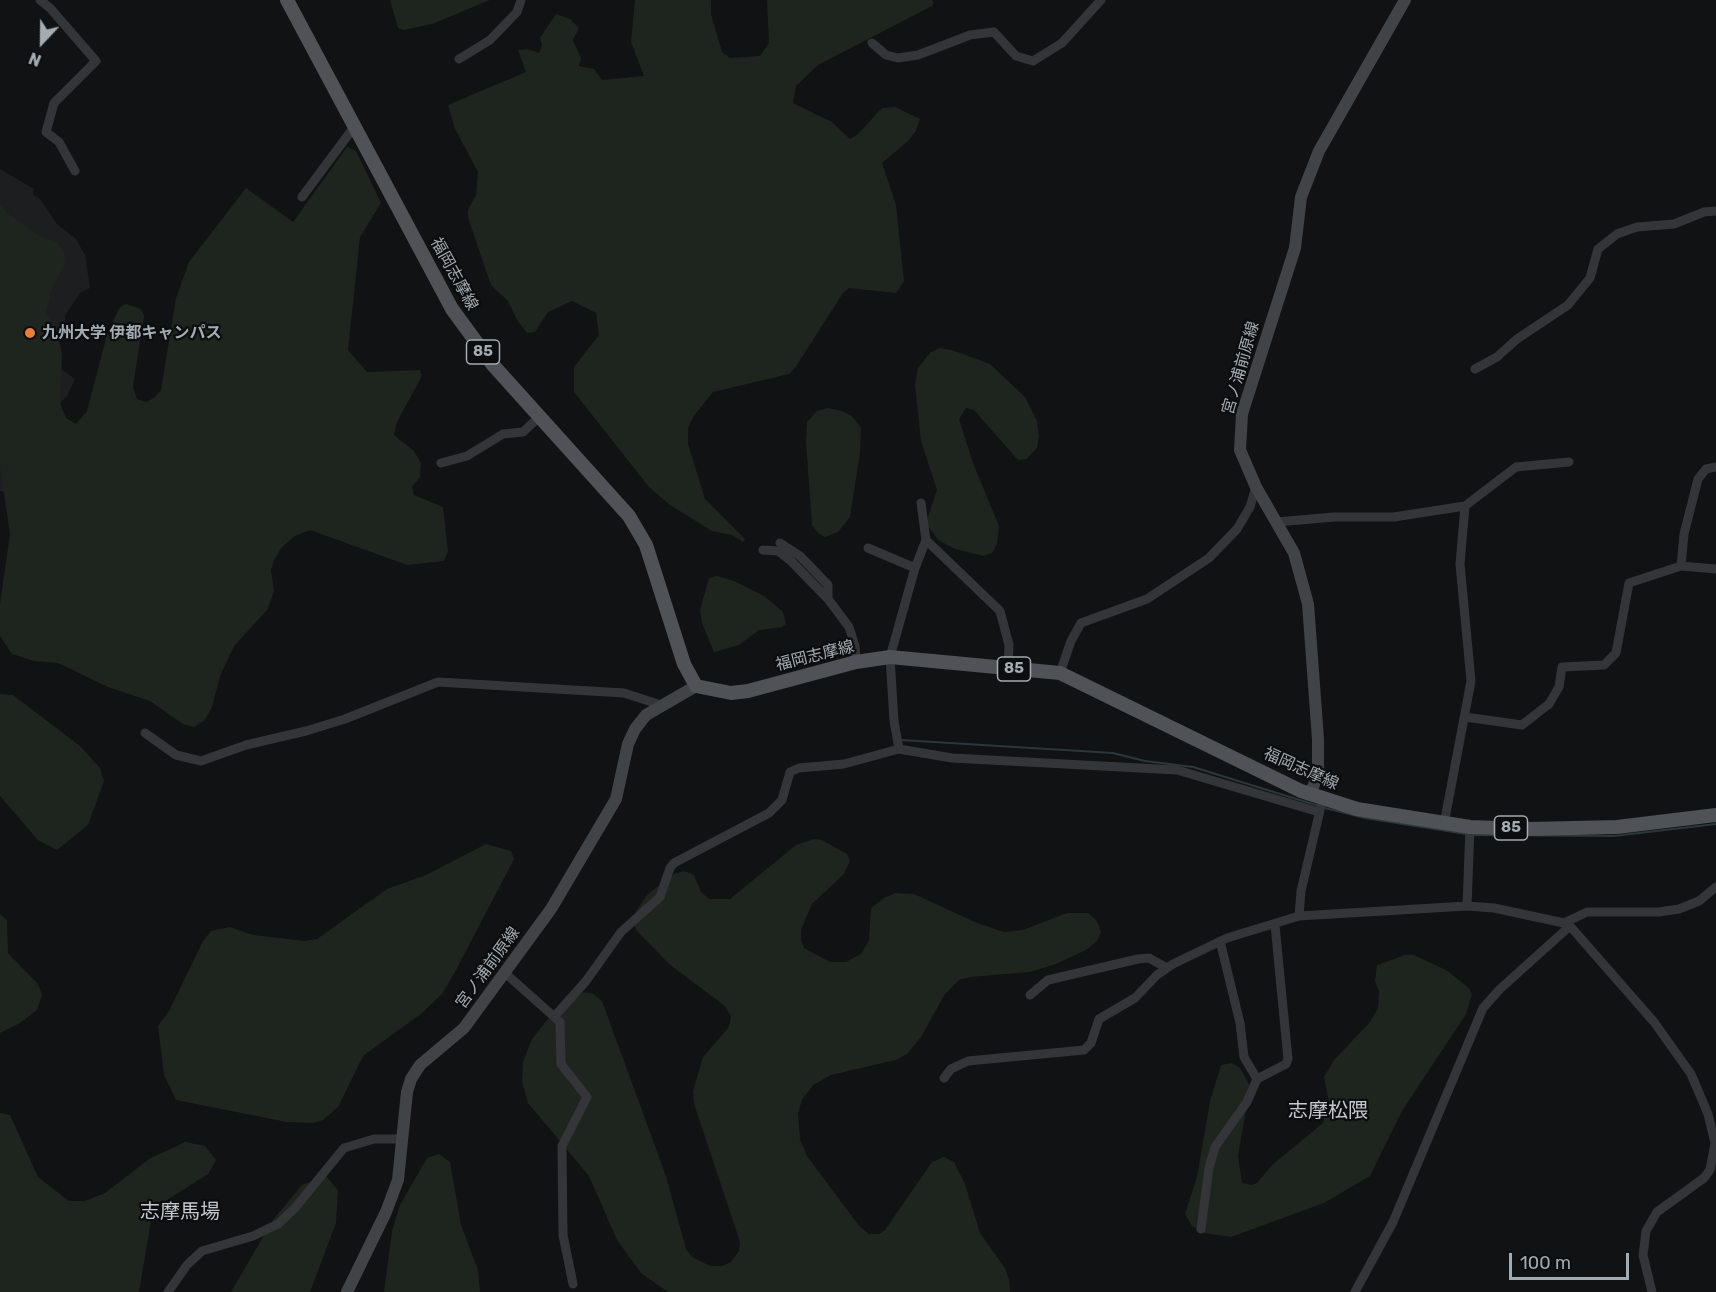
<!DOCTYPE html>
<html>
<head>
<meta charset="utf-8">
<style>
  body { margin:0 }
  #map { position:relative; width:1716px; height:1292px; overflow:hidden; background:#111213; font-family:Rubik,sans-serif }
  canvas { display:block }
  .north { position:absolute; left:12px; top:12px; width:60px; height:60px; -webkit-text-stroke:4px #0c0d0e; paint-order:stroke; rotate:202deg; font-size:16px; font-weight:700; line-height:24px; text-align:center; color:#a3acb3 }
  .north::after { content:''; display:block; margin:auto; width:21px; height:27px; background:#a3acb3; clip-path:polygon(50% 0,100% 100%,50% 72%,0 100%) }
  .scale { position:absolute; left:1509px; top:1253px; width:120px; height:27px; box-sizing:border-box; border:3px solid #a3acb3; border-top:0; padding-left:8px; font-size:18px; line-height:21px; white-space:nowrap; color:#a3acb3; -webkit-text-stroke:4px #0c0d0e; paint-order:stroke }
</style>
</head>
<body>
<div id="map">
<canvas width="1716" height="1292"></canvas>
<div class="north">N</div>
<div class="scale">100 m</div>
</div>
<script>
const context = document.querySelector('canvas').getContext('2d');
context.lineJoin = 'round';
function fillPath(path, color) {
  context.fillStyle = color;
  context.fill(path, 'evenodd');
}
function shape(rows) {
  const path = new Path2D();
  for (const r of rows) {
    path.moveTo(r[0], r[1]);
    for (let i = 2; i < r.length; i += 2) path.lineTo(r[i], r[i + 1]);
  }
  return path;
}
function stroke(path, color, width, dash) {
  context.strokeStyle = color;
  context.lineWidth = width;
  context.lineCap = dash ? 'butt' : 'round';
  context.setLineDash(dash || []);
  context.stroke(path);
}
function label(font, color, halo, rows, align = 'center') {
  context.font = font + ' Rubik,"Noto Sans JP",sans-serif';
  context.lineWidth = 4.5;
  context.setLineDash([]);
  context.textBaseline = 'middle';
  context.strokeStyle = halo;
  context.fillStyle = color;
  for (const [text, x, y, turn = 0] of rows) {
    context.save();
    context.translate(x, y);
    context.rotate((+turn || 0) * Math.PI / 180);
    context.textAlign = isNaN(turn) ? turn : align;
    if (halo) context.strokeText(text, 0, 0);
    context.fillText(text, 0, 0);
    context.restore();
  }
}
const built = shape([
  [0,169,34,189,33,195,40,199,57,224,76,239,85,255,90,288,81,292,65,315,65,333,55,334,50,366,61,369,75,379,67,396,56,408,20,495,0,491]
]);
const green = shape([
  [390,0,490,0,432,24,404,30,398,28],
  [635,0,711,0,711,14,722,52,730,58,760,56,769,43,767,0,932,0,934,3,932,6,818,65,796,86,793,103,832,122,850,139,858,134,882,108,895,107,920,119,916,131,908,141,882,163,896,205,904,281,896,293,849,288,843,293,795,368,789,374,713,392,693,417,688,429,688,444,705,499,745,539,743,542,732,535,712,531,670,505,649,487,574,392,574,367,599,335,596,313,572,301,548,312,535,332,527,333,517,320,508,301,491,285,468,218,468,210,476,195,478,172,455,129,448,105,526,72,518,50,527,49,539,53,542,45,540,38,556,14,570,19,579,28,573,40,581,58,579,66,594,69,602,80,644,76,631,42],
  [347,147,356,151,381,203,360,237,348,350,367,372,420,370,422,376,397,422,394,435,414,451,421,463,420,477,412,487,414,495,443,507,448,551,444,561,407,565,310,530,295,536,282,547,274,560,271,570,274,592,267,610,234,646,220,676,212,707,205,720,194,727,183,724,150,701,108,687,58,663,34,661,12,654,0,636,0,604,10,534,0,467,0,204,7,213,39,236,57,242,64,253,65,264,51,291,46,312,57,333,62,354,60,403,66,418,76,424,87,411,108,331,120,307,126,304,141,309,144,316,133,387,137,399,146,402,154,398,161,390,176,298,189,262,246,188,293,222],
  [939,348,952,350,990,364,1025,397,1037,421,1039,436,1037,448,1026,459,1018,460,974,410,966,408,959,419,973,463,999,526,997,544,992,553,984,556,955,549,938,540,926,523,937,490,921,441,915,384,918,368,930,353],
  [828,408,842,411,852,416,861,428,860,453,850,517,838,532,825,537,818,533,812,525,806,442,807,422,817,411],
  [717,576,734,581,764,596,783,612,786,624,782,627,759,630,739,645,714,652,702,623,700,610,709,578],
  [0,694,13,695,80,746,100,768,104,781,88,825,57,850,38,840,0,796],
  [814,839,822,840,847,854,850,861,844,874,812,904,801,930,801,940,804,948,830,962,846,962,861,954,869,940,871,908,884,898,896,893,914,894,977,923,1004,932,1023,930,1067,913,1088,913,1097,921,1101,932,1097,941,1086,950,1056,964,1030,972,970,977,959,980,945,994,921,1037,907,1054,896,1060,831,1075,813,1085,802,1100,798,1113,800,1139,807,1156,860,1227,869,1234,879,1234,885,1230,932,1162,944,1157,954,1162,965,1184,980,1233,1005,1268,1009,1280,1010,1292,668,1292,641,1273,617,1240,589,1176,528,1103,522,1082,523,1062,532,1039,563,1000,577,992,592,993,602,1001,666,1176,686,1249,692,1257,710,1266,722,1266,731,1262,739,1251,740,1242,694,1104,693,1091,703,1057,729,1027,731,1017,725,1006,669,964,637,931,634,924,635,913,648,894,674,874,684,871,694,875,701,892,709,899,730,899,796,845],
  [486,844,511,851,514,859,454,974,442,994,422,1013,363,1056,338,1107,323,1120,313,1123,287,1122,176,1100,164,1075,158,1026,169,1011,203,941,211,931,230,927,253,935,304,941,317,939,387,889,426,875],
  [0,914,7,920,8,953,38,984,42,995,37,1010,20,1023,0,1033],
  [1405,955,1414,955,1446,970,1469,988,1472,994,1466,1014,1402,1111,1370,1176,1324,1203,1231,1237,1204,1233,1192,1226,1185,1214,1197,1177,1210,1101,1221,1065,1232,1063,1240,1068,1250,1086,1238,1156,1242,1183,1251,1185,1257,1183,1272,1165,1323,1123,1329,1102,1324,1077,1334,1060,1370,1022,1378,1008,1379,992,1375,981,1377,965],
  [0,1113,10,1115,38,1177,69,1201,85,1201,105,1193,149,1159,185,1142,205,1146,216,1160,208,1174,153,1209,139,1292,0,1292],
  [439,1154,450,1162,461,1225,478,1270,480,1292,384,1292,392,1231,400,1205,427,1158],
  [326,1176,338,1190,336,1223,310,1292,231,1292,273,1220,302,1185]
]);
const stream = shape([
  [901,740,1113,753,1145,761,1193,767,1319,806],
  [1325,808,1365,818,1466,834],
  [1472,835,1614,836,1716,824]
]);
const street = shape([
  [40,0,50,8,96,61,54,103,46,132,59,142,75,171],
  [872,43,886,55,898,58,918,55,970,35,994,32,1016,56,1033,61,1062,43,1101,0],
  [459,59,490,40,517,12,521,0],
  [302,197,354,127],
  [1475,369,1497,357,1517,339,1568,305,1590,278,1598,249,1617,234,1637,227,1674,224,1704,212,1716,211],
  [441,463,467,456,503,434,523,432,539,417],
  [1277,522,1334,517,1394,517,1465,506,1516,467,1569,462],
  [926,540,1000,611,1009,645,1008,669],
  [780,543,800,556,828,585,828,599,849,627,855,646,856,662],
  [868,548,915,568,890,657,894,721,899,749],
  [763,550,778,551,791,561,828,599],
  [1681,566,1684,534,1698,479,1706,469,1716,467],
  [915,568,926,540,921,503],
  [1060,673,1071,641,1081,623,1147,599,1209,558,1237,529,1250,507,1256,487],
  [1465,717,1522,725,1549,704,1559,687,1562,667,1604,665,1616,653,1629,583,1681,566,1716,569],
  [145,733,176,755,201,761,246,745,306,731,345,719,438,682,624,693,661,705],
  [1444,824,1471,681,1460,564,1465,506],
  [1467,906,1470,827],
  [1299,916,1301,891,1321,806],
  [1564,923,1587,912,1659,912,1679,909,1699,901,1716,887],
  [1220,941,1240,1023,1244,1057,1257,1079],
  [505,973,560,1022,561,1064,587,1097,562,1146,563,1235,573,1284],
  [1030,995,1048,980,1138,959,1149,958,1167,968],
  [554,1017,586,981,621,932,660,897,670,868,674,863,769,813,782,800,790,772,799,768,844,764,899,749,952,758,1177,770,1319,812],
  [944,1078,951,1069,968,1061,1084,1050,1091,1043,1099,1019,1135,998,1157,975,1173,964,1227,938,1299,916,1467,906,1494,908,1564,923,1570,926,1654,1022,1691,1074,1708,1114,1715,1143,1710,1170,1704,1178,1657,1212,1646,1231,1643,1255,1652,1292],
  [1201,1229,1209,1168,1215,1147,1247,1102,1257,1079,1286,1064,1288,1059,1275,925],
  [168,1292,187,1265,202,1251,253,1236,278,1224,295,1208,344,1148,374,1139,403,1139],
  [1355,1292,1393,1222,1483,1008,1500,989,1570,926]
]);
const secondary = shape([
  [1310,794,1318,775,1318,739,1308,604,1294,553,1256,487,1240,450,1242,414,1295,248,1301,197,1319,151,1405,0],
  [347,1292,386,1212,398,1180,407,1092,411,1079,420,1065,464,1028,551,909,616,799,628,744,635,729,646,715,696,686]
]);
const primary = shape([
  [287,0,452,309,493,365,629,516,646,545,684,664,696,686,731,693,748,691,856,662,890,657,1060,673,1301,791,1357,809,1470,827,1529,829,1617,827,1716,815]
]);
const markers = [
  [30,333,6,"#ea7e32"]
];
const shields = [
  [483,352,33],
  [1014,669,33],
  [1511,828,33]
];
const shieldNames = [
  ["85",483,352],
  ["85",1014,669],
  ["85",1511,828]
];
const streetNames = [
  ["福岡志摩線",454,274,61],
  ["宮ノ浦前原線",1241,368,-74],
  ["福岡志摩線",815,656,-14],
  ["福岡志摩線",1301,769,24],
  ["宮ノ浦前原線",488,968,-54]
];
const poiNames = [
  ["九州大学 伊都キャンパス",42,333]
];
const quarterNames = [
  ["志摩松隈",1328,1111],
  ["志摩馬場",180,1212]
];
fillPath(built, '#1d1e20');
fillPath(green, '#1e251e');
stroke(stream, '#2b373b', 2);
stroke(street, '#333538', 9);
stroke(secondary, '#414447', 12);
stroke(primary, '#4f5256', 14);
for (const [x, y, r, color] of markers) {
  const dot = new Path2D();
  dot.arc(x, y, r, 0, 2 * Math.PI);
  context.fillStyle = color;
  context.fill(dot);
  stroke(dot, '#0c0d0e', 2);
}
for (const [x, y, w] of shields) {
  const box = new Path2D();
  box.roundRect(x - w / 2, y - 12, w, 24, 4.5);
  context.fillStyle = '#0c0d0e';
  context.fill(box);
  stroke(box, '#a3acb3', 1.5);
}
label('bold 15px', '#a3acb3', null, shieldNames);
label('16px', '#a3acb3', '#0c0d0e', streetNames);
label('bold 16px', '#a3acb3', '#0c0d0e', poiNames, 'left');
label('20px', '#c4cacf', '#0c0d0e', quarterNames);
</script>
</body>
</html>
